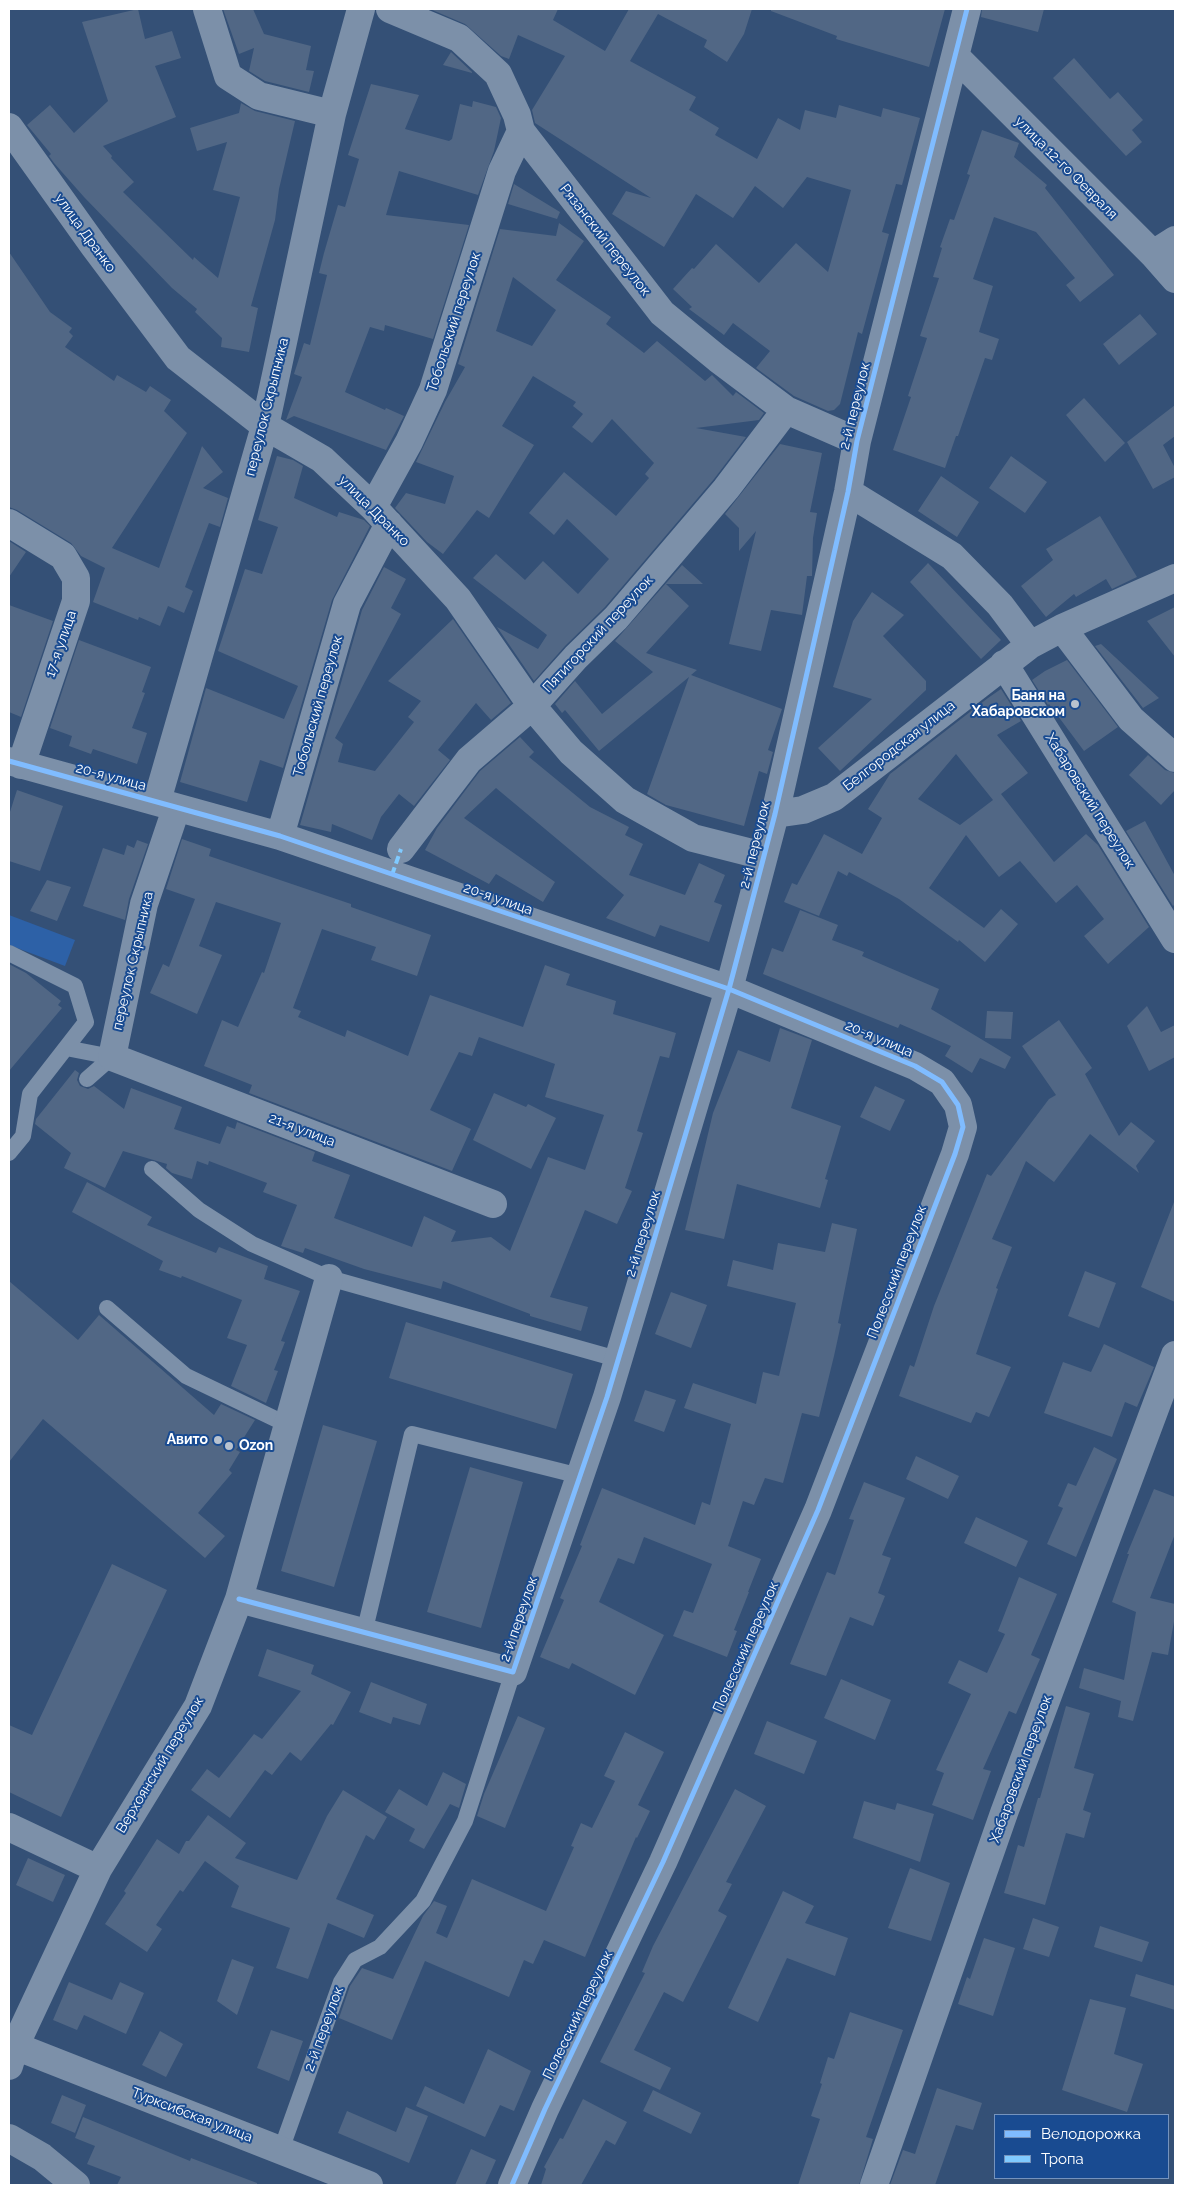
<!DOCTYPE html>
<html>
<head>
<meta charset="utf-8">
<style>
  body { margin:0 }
  #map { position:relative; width:1184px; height:2194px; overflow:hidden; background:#345076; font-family:Raleway,sans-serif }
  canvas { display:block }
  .frame { position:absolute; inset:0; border:10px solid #fff; pointer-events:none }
  .legend { position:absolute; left:994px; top:2114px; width:175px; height:65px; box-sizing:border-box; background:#194b91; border:1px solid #7593bd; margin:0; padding:6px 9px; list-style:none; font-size:15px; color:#fff }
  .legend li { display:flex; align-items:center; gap:10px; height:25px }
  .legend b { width:25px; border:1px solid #7593bd }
</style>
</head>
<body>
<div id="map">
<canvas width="1184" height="2194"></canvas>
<div class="frame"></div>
<ul class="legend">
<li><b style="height:6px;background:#80bcff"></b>Велодорожка</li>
<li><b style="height:6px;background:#80caff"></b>Тропа</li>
</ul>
</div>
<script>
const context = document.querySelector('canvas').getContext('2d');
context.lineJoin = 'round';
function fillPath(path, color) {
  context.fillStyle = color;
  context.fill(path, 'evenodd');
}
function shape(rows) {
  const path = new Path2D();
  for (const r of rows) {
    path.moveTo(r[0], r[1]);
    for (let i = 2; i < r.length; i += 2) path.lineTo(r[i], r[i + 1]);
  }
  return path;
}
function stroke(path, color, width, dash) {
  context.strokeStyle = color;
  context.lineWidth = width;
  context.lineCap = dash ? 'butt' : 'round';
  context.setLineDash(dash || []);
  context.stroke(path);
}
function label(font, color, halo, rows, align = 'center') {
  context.font = font + ' Raleway,sans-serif';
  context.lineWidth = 4;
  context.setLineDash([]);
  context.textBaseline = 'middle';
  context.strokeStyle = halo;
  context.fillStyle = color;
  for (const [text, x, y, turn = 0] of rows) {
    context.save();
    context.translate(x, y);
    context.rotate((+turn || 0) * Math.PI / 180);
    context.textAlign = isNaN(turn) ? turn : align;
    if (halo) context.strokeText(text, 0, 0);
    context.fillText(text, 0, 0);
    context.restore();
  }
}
const green = shape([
  [9,915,75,940,65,966,9,945]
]);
const building = shape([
  [138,9,145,39,172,31,181,58,155,66,176,117,103,146,112,156,111,158,134,182,123,192,193,260,194,257,218,278,240,197,213,190,227,142,197,151,190,128,239,113,241,103,255,111,295,121,279,189,275,220,251,306,258,308,249,352,221,347,222,338,195,312,197,309,172,288,84,197,54,163,49,156,51,154,27,125,50,105,74,133,108,101,82,22],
  [223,9,253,9,264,34,311,46,306,70,314,71,309,92,265,81,249,71,254,48,239,54],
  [430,9,558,9,553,20,605,51,629,9,752,9,744,34,727,62,704,47,707,40,658,14,630,61,696,97,689,110,719,128,715,135,757,159,778,118,800,130,805,110,836,118,839,105,881,117,883,108,920,118,902,185,896,184,882,232,889,234,862,334,858,332,840,404,834,410,828,411,794,396,756,368,770,351,733,323,724,335,689,309,692,307,673,289,692,268,694,269,716,244,759,283,796,243,828,272,851,190,807,177,783,208,755,186,733,218,696,194,664,247,612,214,626,191,651,198,535,123,532,110,565,56,518,35,509,59,501,56,465,24],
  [771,9,945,9,929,67,836,39,837,36,771,11],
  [982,9,1044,9,1038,32,981,17],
  [451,52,472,72,472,73,443,65],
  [1074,58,1110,99,1118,92,1143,120,1132,130,1142,142,1126,156,1053,78],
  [371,84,419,95,405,129,449,141,452,139,460,104,472,107,473,101,496,107,501,118,494,151,478,195,399,171,386,215,469,225,433,339,385,325,384,331,370,327,345,392,385,410,386,408,404,416,386,450,294,416,286,420,302,377,294,374,304,343,310,345,327,275,319,273,324,253,338,205,345,207,359,159,348,155],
  [982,130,1019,143,1014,157,1047,185,1045,188,1114,275,1080,302,1066,285,1075,278,1036,232,994,217,973,279,993,286,979,332,999,339,992,360,985,358,958,436,956,436,945,468,893,450,911,397,908,396,927,338,920,336,939,278,933,277,942,248,940,247,950,219,954,220,970,175,967,174],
  [514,184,560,212,557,219,508,204],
  [559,223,584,241,556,280,611,317,606,324,644,353,657,341,705,381,712,375,733,396,736,392,764,413,759,420,696,428,746,437,714,479,605,607,565,646,534,681,497,627,538,649,547,635,473,578,496,554,525,580,543,561,578,594,609,559,567,519,554,535,529,513,564,472,616,516,649,478,645,474,654,463,612,419,592,443,572,427,583,414,573,406,576,402,533,376,502,426,534,445,489,518,477,510,443,554,427,542,395,508,406,493,445,504,454,476,416,462,445,402,465,367,458,364,500,229,556,236],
  [513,277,556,310,532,346,496,331],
  [9,252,50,312,72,328,69,332,73,336,65,347,114,381,117,375,146,392,150,386,171,400,164,411,187,433,112,548,159,568,202,446,223,472,203,488,228,498,220,527,209,523,185,587,193,591,184,613,168,606,160,626,139,617,138,620,93,602,105,568,81,556,71,543,17,510,9,507],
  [1140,314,1157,334,1119,365,1103,344],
  [1084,398,1125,443,1105,462,1066,415],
  [1175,405,1175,436,1163,445,1175,468,1175,477,1153,489,1127,442],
  [780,444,822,453,810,512,817,513,813,538,812,576,807,576,802,615,771,610,761,651,729,644,756,531,739,551,739,528,725,514],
  [277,456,293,460,303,466,294,498,337,517,339,512,364,520,370,526,332,600,283,768,260,760,247,802,180,782,206,688,284,719,298,686,218,651,245,569,262,574,278,527,258,520],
  [1011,456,1047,482,1025,513,989,488],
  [941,476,979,502,957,537,918,511],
  [1100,516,1137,577,1112,589,1106,579,1076,597,1074,594,1046,617,1021,586,1053,560,1046,549],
  [9,541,26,552,9,577],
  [928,563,1001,640,981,659,910,582],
  [682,565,703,584,666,584,689,606,646,653,697,670,691,675,782,709,768,750,773,752,767,774,759,771,744,826,666,805,647,794,689,677,599,751,565,710,562,713,555,704,575,681,602,714,653,672,615,641],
  [384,567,406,579,391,608,401,614,335,738,343,744,338,762,375,771,414,722,408,717,421,701,388,681,453,619,511,703,491,720,476,703,438,750,450,760,414,806,399,794,381,817,372,840,332,824,331,832,300,825,362,610],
  [872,592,904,615,883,636,926,681,926,690,840,771,818,748,872,699,833,687,853,621],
  [9,605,53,621,21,717,9,712],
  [1175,607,1175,657,1147,621],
  [79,640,151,667,142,692,145,693,132,728,147,733,137,764,93,749,91,754,69,746,72,736,50,728],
  [1101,644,1159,698,1143,708,1095,646],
  [1067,660,1118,727,1084,751,1049,704,1048,705,1032,680,1045,671],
  [1001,689,1021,721,997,735,1028,773,1001,794,1054,862,1086,834,1098,845,1149,927,1108,964,1084,936,1104,919,1077,885,1056,903,1020,861,999,877,966,835,929,888,984,928,1001,909,1018,924,985,962,959,940,958,942,899,899,849,872,847,876,838,871,819,916,784,902,792,883,797,885,824,834,862,854,882,818,868,809,890,774,988,698],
  [956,754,993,800,960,825,918,799],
  [520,737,534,752,529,757,590,807,629,827,625,835,643,844,629,875,685,895,699,863,725,875,714,902,722,905,709,942,660,925,655,937,606,918,624,895,496,788,464,818,555,882,543,902,496,874,489,884,425,850,437,828,480,771],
  [1148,755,1165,770,1175,773,1175,790,1161,805,1129,775],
  [17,790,63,806,40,871,9,861,9,815],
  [1145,821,1175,876,1175,904,1173,906,1126,831],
  [182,839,211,849,209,856,351,904,351,907,431,935,417,976,371,960,376,947,322,929,293,1008,301,1011,298,1017,345,1037,347,1030,408,1056,430,995,523,1027,545,965,570,974,566,985,616,1001,613,1014,676,1033,669,1058,660,1056,637,1131,643,1133,625,1188,632,1191,617,1224,585,1210,550,1297,588,1307,581,1331,530,1316,530,1314,443,1281,441,1289,364,1269,305,1248,303,1253,281,1246,297,1205,263,1192,267,1183,209,1161,208,1165,197,1161,192,1179,172,1173,166,1168,167,1164,123,1151,105,1188,64,1168,71,1153,35,1124,36,1119,75,1070,79,1073,77,1080,80,1086,88,1089,94,1086,124,1109,131,1088,182,1107,174,1129,220,1144,227,1126,235,1129,237,1122,315,1152,312,1161,350,1175,334,1218,412,1247,424,1216,456,1231,451,1242,491,1237,510,1251,548,1157,585,1170,604,1115,545,1097,555,1064,479,1037,472,1056,459,1052,430,1110,471,1129,452,1171,249,1093,252,1085,204,1066,222,1020,238,1027,262,972,264,973,281,923,216,902,199,946,222,955,197,1014,150,993,163,964,169,967,195,899,166,889],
  [137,840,148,844,129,899,125,920,83,906,103,848,124,855,127,845,134,848],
  [47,880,71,887,57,921,30,911],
  [800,910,838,925,832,940,864,952,862,956,939,989,931,1009,1011,1057,1005,1069,980,1058,972,1073,945,1056,951,1046,900,1024,898,1028,763,974,772,948,783,952],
  [9,964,26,973,61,1001,58,1005,62,1008,9,1071],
  [1147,1006,1161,1032,1175,1025,1175,1057,1149,1071,1127,1026],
  [987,1011,1013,1012,1011,1039,985,1038],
  [1059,1020,1092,1068,1085,1074,1119,1136,1131,1122,1155,1141,1136,1166,1139,1173,1090,1134,1054,1182,1026,1161,992,1239,1012,1247,996,1288,998,1289,976,1354,1011,1367,989,1417,976,1412,971,1423,899,1396,910,1365,914,1367,934,1306,987,1174,991,1176,1049,1099,1056,1095,1022,1046],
  [780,1028,812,1040,791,1108,841,1126,825,1179,828,1180,820,1208,737,1184,724,1239,685,1230,713,1113,738,1050,770,1062],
  [875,1086,905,1100,890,1131,860,1117],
  [494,1093,526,1107,528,1104,556,1118,531,1169,473,1140],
  [87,1182,152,1217,147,1225,216,1253,219,1247,268,1266,264,1279,300,1291,281,1341,285,1342,274,1370,278,1371,266,1403,231,1386,247,1345,227,1338,242,1300,182,1276,181,1278,159,1270,163,1261,72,1212],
  [1174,1202,1175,1202,1175,1302,1141,1287],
  [832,1223,857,1229,838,1323,841,1324,834,1356,819,1417,802,1413,783,1483,765,1478,754,1505,743,1501,728,1546,761,1559,748,1592,749,1592,734,1630,737,1631,727,1657,673,1636,684,1610,693,1613,712,1564,644,1537,634,1564,618,1558,599,1602,664,1635,635,1695,572,1663,569,1669,540,1657,564,1600,560,1598,582,1546,580,1545,602,1488,695,1525,702,1502,710,1505,731,1424,684,1408,693,1383,756,1404,763,1372,779,1376,796,1303,727,1286,733,1260,773,1270,778,1243,825,1252],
  [1085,1271,1116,1283,1099,1328,1068,1316],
  [9,1281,78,1340,99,1315,214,1415,221,1404,255,1420,236,1450,240,1452,229,1470,232,1473,198,1513,225,1536,205,1558,43,1419,9,1462],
  [671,1292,707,1305,691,1348,655,1334],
  [406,1322,573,1374,556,1429,389,1378],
  [1104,1344,1154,1367,1137,1407,1125,1402,1112,1437,1044,1413,1063,1362,1091,1372],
  [645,1390,676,1400,664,1432,634,1421],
  [323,1425,377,1441,334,1587,281,1571],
  [1094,1447,1117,1459,1076,1557,1047,1544,1063,1508,1058,1506,1068,1483,1076,1486],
  [916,1456,959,1476,948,1499,906,1479],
  [470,1467,523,1482,481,1628,427,1612],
  [864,1482,905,1498,882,1555,891,1558,878,1593,885,1596,873,1626,850,1617,826,1676,790,1664,827,1572,835,1575,854,1520,849,1519],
  [1154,1489,1175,1497,1175,1534,1150,1598,1175,1604,1175,1616,1168,1655,1152,1652,1133,1721,1118,1717,1121,1701,1079,1688,1084,1668,1124,1680,1136,1612,1112,1602,1129,1554,1127,1554],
  [976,1517,1028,1541,1016,1567,964,1543],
  [112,1564,167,1590,61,1817,9,1792,9,1725,32,1735],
  [1019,1577,1057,1594,1031,1655,1040,1659,1026,1691,1016,1714,1009,1711,983,1769,991,1771,973,1820,932,1805,944,1773,936,1770,971,1694,948,1683,959,1660,987,1673,1005,1634,998,1631],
  [267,1649,314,1665,311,1674,351,1692,333,1725,331,1724,301,1761,290,1752,272,1775,265,1770,230,1818,191,1790,207,1769,219,1778,254,1734,262,1739,301,1691,258,1676],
  [841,1679,891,1700,875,1740,824,1718],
  [371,1682,427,1704,420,1725,393,1717,391,1724,359,1712],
  [1066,1706,1090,1713,1074,1768,1094,1774,1083,1810,1091,1813,1084,1838,1066,1833,1045,1905,1004,1893,1018,1845,1024,1847,1038,1798,1040,1798],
  [518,1716,545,1728,505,1828,477,1816,484,1794],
  [767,1721,817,1741,804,1774,754,1754],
  [625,1732,664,1752,638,1805,650,1811,637,1838,636,1837,585,1957,544,1940,533,1964,524,1960,509,1997,425,1961,392,2040,339,2018,350,1986,362,1968,393,1979,423,1916,434,1901,447,1906,436,1933,447,1938,472,1879,546,1911,574,1847,571,1846,581,1823,592,1828,615,1781,604,1776],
  [443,1772,466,1784,459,1808,450,1804,424,1849,409,1841,415,1829,385,1812,399,1789,427,1806],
  [735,1789,766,1806,726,1882,732,1884,718,1911,727,1916,683,2002,664,1992,634,2050,671,2068,660,2090,600,2062,645,1973,642,1972,653,1946],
  [343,1790,387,1817,374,1840,366,1835,336,1899,374,1915,364,1938,328,1923,308,1979,276,1968,290,1928,231,1907,239,1886,205,1861,183,1892,180,1890,156,1925,162,1929,147,1952,105,1924,126,1893,124,1891,157,1839,179,1854,186,1841,189,1841,208,1815,246,1843,235,1858,297,1880,327,1816],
  [864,1801,895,1810,897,1803,934,1814,920,1862,853,1838],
  [28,1858,65,1875,53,1902,16,1885],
  [910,1868,950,1883,931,1941,888,1928],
  [783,1891,814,1906,805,1923,848,1938,835,1976,787,1958,758,2022,728,2008],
  [1033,1918,1059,1927,1049,1957,1023,1949],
  [1100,1926,1149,1942,1142,1962,1094,1947],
  [984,1938,1015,1948,993,2016,958,2004,967,1977,970,1979],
  [232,1959,254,1967,237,2015,217,2001],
  [1136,1974,1175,1986,1175,2010,1130,1996],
  [69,1982,112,2000,120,1982,144,1993,126,2034,84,2015,77,2030,53,2020],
  [1090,1999,1126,2008,1114,2054,1143,2064,1127,2112,1062,2090],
  [850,2012,903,2030,866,2137,873,2139,859,2185,798,2185,820,2119,811,2116,822,2084,820,2083,828,2057,834,2059],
  [271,2030,303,2041,289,2081,257,2068],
  [160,2031,183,2044,166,2077,142,2065],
  [488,2049,531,2071,514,2111,500,2105,485,2137,416,2106,425,2086,464,2104],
  [937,2088,982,2103,973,2130,956,2125,935,2185,890,2185,903,2150,915,2154],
  [653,2090,701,2113,691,2134,643,2111],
  [62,2095,86,2105,75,2133,51,2123],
  [583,2099,627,2122,615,2145,606,2140,581,2185,541,2185,546,2169,544,2167,560,2138,563,2139],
  [406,2107,428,2116,409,2163,338,2133,347,2111,396,2132],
  [83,2117,190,2161,191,2158,257,2183,257,2185,117,2185,121,2177,87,2164,95,2146,75,2138],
  [471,2149,496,2160,485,2185,455,2185]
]);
const lane = shape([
  [9,953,75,986,86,1022,30,1094,23,1136,9,1153],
  [66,1048,112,1057],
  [87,1079,112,1057],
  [152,1169,199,1210,252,1244,329,1278,617,1359],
  [107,1308,186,1376,288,1425],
  [364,1633,412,1434,580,1476],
  [281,2150,341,1982,355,1960,380,1947,423,1901,465,1821,513,1672]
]);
const street = shape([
  [207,9,228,76,259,96,332,114],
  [390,9,459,38,498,74,517,115,521,131,662,313,718,359,786,410,857,441],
  [956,57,1153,254,1175,279],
  [9,127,94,246,178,358,265,426,322,459,373,507,458,599,532,706,571,752,625,800,693,838,764,856],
  [1153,254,1175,240],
  [848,492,952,556,1000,605,1030,645],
  [373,507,409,442,433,390,502,171,521,131],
  [9,523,63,556,76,578,76,601,21,765],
  [1062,628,1131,719,1175,758],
  [1004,664,1175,939],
  [9,761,280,836,729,989,915,1066,942,1082,958,1105,963,1127,955,1154,818,1510,663,1862,545,2109,512,2185],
  [157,801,265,426,332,114,361,9],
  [176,809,144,904,112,1057,493,1204],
  [775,814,803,810,834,797,1030,645,1062,628,1175,578],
  [280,836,347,604,389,524],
  [401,849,469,760,532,706,576,657,616,618,726,489,786,410],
  [239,1599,513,1672,607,1397,729,989,775,814,848,492,857,441,967,9],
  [9,1827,98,1869],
  [15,2046,369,2185],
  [9,2066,15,2046,98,1869,198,1706,239,1599,329,1278],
  [874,2185,1004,1813,1175,1355]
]);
const secondary = shape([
  [9,2138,42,2157,76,2185]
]);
const quiet = shape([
  [392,875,401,849]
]);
const cycleway = shape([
  [9,761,280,836,729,989,915,1066,942,1082,958,1105,963,1127,955,1154,818,1510,663,1862,545,2109,512,2185],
  [239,1599,513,1672,607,1397,729,989,775,814,848,492,857,441,967,9]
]);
const markers = [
  [1075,704,5,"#b8c2cf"],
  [218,1440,5,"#b8c2cf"],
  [229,1446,5,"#b8c2cf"]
];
const streetNames = [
  ["улица 12-го Февраля",1066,168,45],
  ["улица Дранко",85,233,54],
  ["Рязанский переулок",605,240,52],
  ["Тобольский переулок",454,322,-72],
  ["2-й переулок",855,406,-76],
  ["переулок Скрыпника",267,407,-76],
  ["улица Дранко",374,511,45],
  ["Пятигорский переулок",598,634,-47],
  ["17-я улица",61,644,-71],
  ["Тобольский переулок",318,706,-74],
  ["Белгородская улица",899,746,-38],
  ["20-я улица",111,777,15],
  ["Хабаровский переулок",1090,801,58],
  ["2-й переулок",755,845,-76],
  ["20-я улица",498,899,19],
  ["переулок Скрыпника",133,961,-77],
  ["20-я улица",879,1039,23],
  ["21-я улица",302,1130,21],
  ["2-й переулок",643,1234,-73],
  ["Полесский переулок",897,1272,-69],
  ["2-й переулок",519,1619,-71],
  ["Полесский переулок",746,1647,-66],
  ["Верхоянский переулок",160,1765,-59],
  ["Хабаровский переулок",1021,1769,-70],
  ["Полесский переулок",578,2015,-64],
  ["2-й переулок",324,2029,-70],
  ["Турксибская улица",192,2115,21]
];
const poiNames = [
  ["Баня на",1065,696],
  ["Хабаровском",1065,712],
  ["Авито",208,1440],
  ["Ozon",239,1446,"left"]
];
fillPath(green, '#2d61a7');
fillPath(building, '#516785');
stroke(lane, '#7c90a9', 16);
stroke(street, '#7c90a9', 28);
stroke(secondary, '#788ca5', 28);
stroke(quiet, '#80caff', 4, [8, 4]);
stroke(cycleway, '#80bcff', 5);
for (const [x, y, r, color] of markers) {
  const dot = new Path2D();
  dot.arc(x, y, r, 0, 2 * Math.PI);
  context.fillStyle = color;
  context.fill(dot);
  stroke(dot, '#194b91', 2);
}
label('14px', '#fff', '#194b91', streetNames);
label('bold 14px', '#fff', '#194b91', poiNames, 'right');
</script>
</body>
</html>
